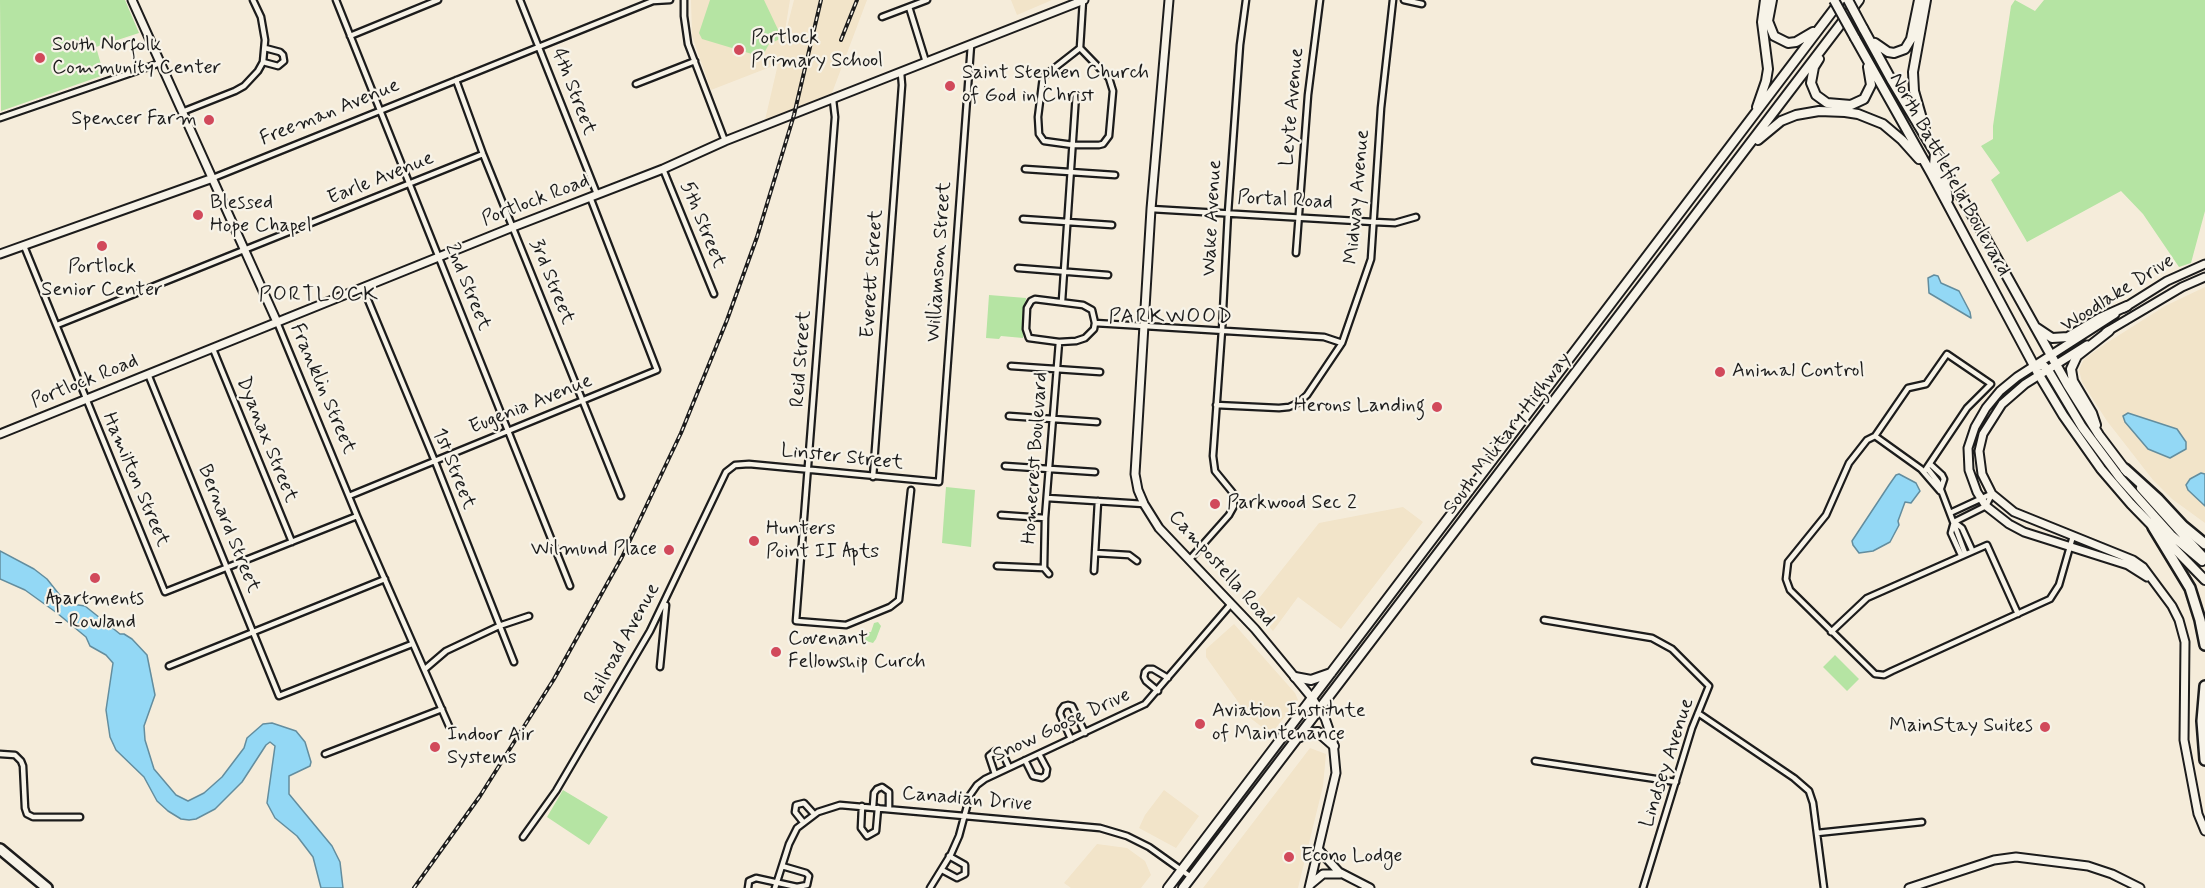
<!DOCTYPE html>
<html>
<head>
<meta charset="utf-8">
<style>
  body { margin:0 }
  canvas { display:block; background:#f5ecda }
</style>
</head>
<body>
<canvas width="2205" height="888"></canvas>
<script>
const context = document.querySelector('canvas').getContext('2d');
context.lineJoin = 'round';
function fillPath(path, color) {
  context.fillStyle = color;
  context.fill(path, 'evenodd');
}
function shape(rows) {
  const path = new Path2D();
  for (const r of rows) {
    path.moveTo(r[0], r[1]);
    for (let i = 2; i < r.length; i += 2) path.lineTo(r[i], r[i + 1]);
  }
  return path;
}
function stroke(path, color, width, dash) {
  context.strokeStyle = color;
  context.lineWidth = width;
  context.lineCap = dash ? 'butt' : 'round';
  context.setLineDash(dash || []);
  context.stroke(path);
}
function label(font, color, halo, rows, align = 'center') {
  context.font = font + ' Mynerve,sans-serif';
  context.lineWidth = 4.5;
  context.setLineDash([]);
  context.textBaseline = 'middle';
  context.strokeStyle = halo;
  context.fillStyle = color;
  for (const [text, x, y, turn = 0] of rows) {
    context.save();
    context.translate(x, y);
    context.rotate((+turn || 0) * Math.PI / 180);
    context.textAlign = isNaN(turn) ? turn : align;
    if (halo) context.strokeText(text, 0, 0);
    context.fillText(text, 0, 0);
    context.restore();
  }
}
const built = shape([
  [691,0,790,0,783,43,794,0,867,0,832,93,765,120,778,64,711,90,692,36],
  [1011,0,1052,0,1017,15],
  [2205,287,2205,523,2172,499,2153,480,2107,421,2082,382,2079,370,2084,359,2105,344,2165,306],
  [1403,507,1423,522,1341,629,1298,597,1273,631,1252,607,1319,523],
  [1234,624,1295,693,1298,700,1271,734,1249,717,1206,657,1206,649],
  [1310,748,1326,754,1323,786,1298,888,1203,888],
  [1164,790,1199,816,1176,848,1139,828,1145,815],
  [1097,844,1127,848,1145,861,1151,875,1141,888,1071,888,1064,883]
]);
const green = shape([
  [0,0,125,0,139,33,96,47,104,75,1,111],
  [710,0,764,0,782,38,769,44,762,57,702,39,699,33],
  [2015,0,2035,11,2044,0,2205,0,2205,211,2191,263,2179,267,2143,214,2121,191,2027,242,1991,180,2000,173,1981,146,1993,139,1993,126,2011,6],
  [989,295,1026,298,1023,338,1001,336,999,339,986,338],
  [946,487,975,490,971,547,942,543],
  [878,622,881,626,876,639,873,643,863,640,861,632,871,632,874,623],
  [1835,655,1859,679,1847,691,1823,667],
  [563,790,608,817,589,845,547,817]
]);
const water = shape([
  [1934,275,1938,276,1941,283,1959,291,1970,312,1971,318,1929,293,1928,278,1934,275],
  [2128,413,2177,429,2186,442,2186,449,2170,458,2148,449,2125,422,2123,416,2128,413],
  [2201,473,2205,474,2205,506,2188,490,2186,485,2190,479,2201,473],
  [1899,474,1916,483,1920,491,1911,503,1905,502,1898,521,1899,525,1890,542,1873,551,1859,553,1853,545,1852,541,1889,485,1896,475,1899,474],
  [0,551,34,569,47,579,62,598,72,604,85,606,120,634,124,634,132,639,147,655,155,695,144,726,145,740,154,769,176,795,188,801,204,793,222,777,244,748,247,738,263,724,272,723,296,731,305,742,311,762,310,766,289,776,289,794,332,846,340,862,343,888,321,888,313,857,297,836,275,818,267,803,275,746,270,742,266,745,242,782,215,809,196,819,189,820,181,819,168,811,157,801,144,777,116,750,110,737,106,710,113,663,106,655,90,646,86,637,57,613,25,590,0,579,0,551]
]);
const street = shape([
  [336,0,570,586],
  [520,0,597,194],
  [684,0,684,16,688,44,725,141],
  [1404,0,1422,4],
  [909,7,926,62],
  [882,17,927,0],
  [350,36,438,0],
  [1080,48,1109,78,1113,91,1109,136,1103,144,1099,145,1073,145,1044,141,1039,134,1038,117,1043,77,1080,48,1083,0],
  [263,62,278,66,284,61,283,55,280,52,265,48],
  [456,80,483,154,621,496],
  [636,84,695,61],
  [833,100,835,117,796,621,846,625,890,607,899,600,911,490],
  [182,112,235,91,244,86,258,71,263,62,265,40,261,17,253,0],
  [0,118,160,63],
  [663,169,714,294],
  [1025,169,1115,175],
  [213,178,653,1,670,0],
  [1151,209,1374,222,1395,223,1416,217],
  [1023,219,1112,225],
  [24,246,165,592,357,516],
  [1296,253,1308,95,1320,0],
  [1018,268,1108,275],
  [363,288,434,459,514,662],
  [1035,299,1083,305,1092,310,1095,323,1094,329,1085,338,1076,341,1059,342,1029,338,1026,329,1027,308,1031,301,1035,299],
  [1062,301,1076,94],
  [277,322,357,516,449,726],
  [1095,323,1324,337,1342,343],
  [57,325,483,154],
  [213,349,292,542],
  [1011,366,1100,372],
  [148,374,279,696,412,644],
  [1216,405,1279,408,1289,407,1298,403,1307,395,1342,343,1371,259,1381,108,1393,0],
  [1009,416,1097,422],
  [1875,436,1908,388,1926,384,1947,354,1991,384,1967,408,1924,472],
  [1930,464,1942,475,1944,479,1940,491],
  [1005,466,1095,472],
  [1927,468,1938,482,1965,553],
  [873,477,902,85,901,73],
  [1940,491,1921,469,1875,436,1867,440,1849,463,1826,515,1788,562,1786,579,1790,590,1875,674,1884,675,1892,671,2050,599,2059,585,2073,536],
  [349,496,657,370,590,197],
  [1047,498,1144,504],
  [1950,513,1991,494],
  [1001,515,1045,518],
  [1954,522,1962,528,1972,550],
  [1095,553,1129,555,1137,561],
  [1961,555,1951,533,1954,522,1986,506,1992,494],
  [1190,559,1229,515,1234,506,1233,493,1215,471,1213,456,1222,330,1228,213,1240,45,1246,0],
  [997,566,1044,568],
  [1094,571,1098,501],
  [1049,574,1044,568,1045,518,1059,342],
  [1544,620,1652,638,1672,649,1709,686,1692,728,1643,888],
  [1831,632,1867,598,1987,545,2018,614],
  [169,666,385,579],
  [660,667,666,605],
  [425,669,446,651,499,626,529,616],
  [1158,691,1146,681,1144,677,1145,672,1148,669,1153,669,1168,678],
  [1698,713,1794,778,1809,791,1813,803,1824,888],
  [1071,739,1060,714,1061,710,1064,706,1068,705,1072,706,1085,733],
  [0,754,15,755,21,761,23,766,25,808,27,814,33,817,80,817],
  [325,754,442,709],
  [1025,760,1033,776,1042,778,1046,775,1047,769,1039,754],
  [1535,761,1676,782],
  [995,774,989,756,995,751,1002,752,1009,767],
  [862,806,861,828,867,836,876,831,878,808],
  [873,807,874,793,877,789,882,787,889,792,889,809],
  [803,822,795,812,796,805,804,803,814,814],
  [1817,833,1922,822],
  [523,837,556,791,650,631,726,472,735,465,749,464,939,482,971,45],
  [942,870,957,878,965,874,965,865,949,856],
  [748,888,749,881,756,878,797,887,807,885,809,876,806,873,782,866],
  [775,888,789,844,797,828,818,812,840,805,1100,828,1127,836,1149,847,1191,877],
  [930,888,951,854,959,836,970,795,977,785,985,779,1145,704,1231,604]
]);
const secondary = shape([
  [132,0,277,322],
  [1169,0,1151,209,1135,474,1138,490,1144,504,1159,528,1255,629,1312,698,1325,718,1333,741,1336,773,1309,888],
  [0,254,213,178],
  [2124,308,2167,281,2205,264],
  [2115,314,2017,377,2000,391,1986,408,1975,427,1968,448,1969,470,1977,492,1986,506,2009,524,2024,532,2128,565,2147,577],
  [2106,332,2182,287,2205,277],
  [2087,345,2025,384,2002,404,1983,434,1979,451,1982,474,1992,494,2014,512,2133,560,2143,567,2172,606,2179,620,2185,642,2184,740,2198,814,2205,831],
  [0,434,513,227,663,169,725,141,1084,0],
  [1319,850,1339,872,1370,888],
  [1311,884,1323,874,1340,874],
  [1909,888,1994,860,2016,857,2088,866,2112,874,2140,888]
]);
const primary = shape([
  [1772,0,1768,21,1774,36,1788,43,1796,42,1813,32],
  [1863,28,1892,81,1985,237,2067,384,2099,435,2127,472],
  [1855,38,1931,173,2039,375,2063,415,2101,469,2131,504,2205,580],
  [1875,43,1888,52,1894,53,1905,49,1911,39,1919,0],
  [1819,59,1814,67,1811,83,1816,95,1827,103,1851,105,1864,99,1871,85,1868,67],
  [1757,107,1766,81,1768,69,1762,22,1765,0],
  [1925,129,1914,91,1913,72,1926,0],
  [1758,140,1781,121,1796,115,1819,111,1845,112,1858,114,1883,124,1902,140,1919,159],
  [1935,153,1934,166,1946,186,1948,199],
  [2037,328,2052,338,2068,337,2100,318,2127,306],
  [2034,366,2043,365,2048,370,2082,427,2120,478,2171,535,2202,561],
  [2096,425,2092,413,2073,381,2071,369,2077,356,2109,331],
  [2141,488,2205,559],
  [1295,677,1311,680,1331,673],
  [1300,737,1309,733,1318,732,1334,746],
  [1168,888,1841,0],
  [1183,888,1859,0]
]);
const highway = shape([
  [2125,469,2158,499,2183,526,2205,544],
  [2153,527,2190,588,2200,620,2205,645],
  [2205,686,2202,721,2205,760],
  [0,849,47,888]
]);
const rail = shape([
  [841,40,857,0],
  [414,888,480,796,554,679,622,557,681,433,727,320,757,237,794,115,821,0]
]);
const primaryBridge = shape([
  [1834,0,1855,38],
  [1848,0,1863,28]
]);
const markers = [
  [739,50,6,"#d1495b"],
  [40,58,6,"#d1495b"],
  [950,86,6,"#d1495b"],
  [209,120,6,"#d1495b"],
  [198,215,6,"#d1495b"],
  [102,246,6,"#d1495b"],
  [1720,372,6,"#d1495b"],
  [1437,407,6,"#d1495b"],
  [1215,504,6,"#d1495b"],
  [754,541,6,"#d1495b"],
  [669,550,6,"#d1495b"],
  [95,578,6,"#d1495b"],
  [776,652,6,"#d1495b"],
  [1200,724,6,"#d1495b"],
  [2045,727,6,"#d1495b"],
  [435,747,6,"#d1495b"],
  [1289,857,6,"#d1495b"]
];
const poiNames = [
  ["Portlock",751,39],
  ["Primary School",751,62],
  ["South Norfolk",52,46],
  ["Community Center",52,69],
  ["Saint Stephen Church",962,74],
  ["of God in Christ",962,97],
  ["Spencer Farm",197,120,"right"],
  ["Blessed",210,204],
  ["Hope Chapel",210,227],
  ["Portlock",102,268,"center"],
  ["Senior Center",102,291,"center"],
  ["Animal Control",1732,372],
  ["Herons Landing",1425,407,"right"],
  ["Parkwood Sec 2",1227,504],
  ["Hunters",766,530],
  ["Point II Apts",766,553],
  ["Wilmund Place",657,550,"right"],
  ["Apartments",95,600,"center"],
  ["- Rowland",95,623,"center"],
  ["Covenant",788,640],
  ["Fellowship Curch",788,663],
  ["Aviation Institute",1212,712],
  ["of Maintenance",1212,735],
  ["MainStay Suites",2033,727,"right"],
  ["Indoor Air",447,736],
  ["Systems",447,759],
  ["Econo Lodge",1301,857]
];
const streetNames = [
  ["4th Street",573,92,69],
  ["Leyte Avenue",1293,107,-85],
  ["Freeman Avenue",330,113,-22],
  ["North Battlefield Boulevard",1949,175,61],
  ["Earle Avenue",381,179,-22],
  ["Midway Avenue",1358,197,-85],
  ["Portlock Road",536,201,-21],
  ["Portal Road",1285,201,3],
  ["Wake Avenue",1213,218,-87],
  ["5th Street",702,225,68],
  ["Williamson Street",940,262,-86],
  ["Everett Street",873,274,-86],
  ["3rd Street",551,282,68],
  ["2nd Street",467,287,68],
  ["Woodlake Drive",2118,294,-32],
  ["Reid Street",802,359,-86],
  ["Portlock Road",85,382,-22],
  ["Franklin Street",322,389,67],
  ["Eugenia Avenue",531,405,-22],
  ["South Military Highway",1508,434,-53],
  ["Dyanax Street",266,440,68],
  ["Linster Street",842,458,6],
  ["Homecrest Boulevard",1036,458,-86],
  ["1st Street",453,469,68],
  ["Hamilton Street",135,480,67],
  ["Bernard Street",228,529,68],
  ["Campostella Road",1221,569,48],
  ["Railroad Avenue",623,644,-61],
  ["Snow Goose Drive",1062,726,-25],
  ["Lindsey Avenue",1668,763,-72],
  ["Canadian Drive",967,800,5]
];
const neighbourhoodNames = [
  ["PORTLOCK",319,296],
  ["PARKWOOD",1171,318]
];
fillPath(built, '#f2e4c9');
fillPath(green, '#b5e4a3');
fillPath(water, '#93d8f5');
stroke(water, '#638d9e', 1.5);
stroke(street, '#1c1c1c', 9);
stroke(secondary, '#1c1c1c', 11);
stroke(primary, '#1c1c1c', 12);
stroke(highway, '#1c1c1c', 14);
stroke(street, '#f7f3e8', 4.5);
stroke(secondary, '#f7f3e8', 7);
stroke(primary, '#f7f3e8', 8);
stroke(highway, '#f7f3e8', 9);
stroke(rail, '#1c1c1c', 4);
stroke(rail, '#f7f3e8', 1.5, [4.5]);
stroke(primaryBridge, '#1c1c1c', 12, []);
stroke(primaryBridge, '#f7f3e8', 8);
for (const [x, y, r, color] of markers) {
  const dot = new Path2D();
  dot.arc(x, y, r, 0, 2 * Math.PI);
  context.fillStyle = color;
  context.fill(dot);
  stroke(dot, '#f7f3e8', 2);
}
label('20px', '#1c1c1c', '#f7f3e8', poiNames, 'left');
label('20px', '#1c1c1c', '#f7f3e8', streetNames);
context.letterSpacing = '1.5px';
label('21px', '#1c1c1c', '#f7f3e8', neighbourhoodNames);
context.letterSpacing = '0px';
</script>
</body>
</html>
